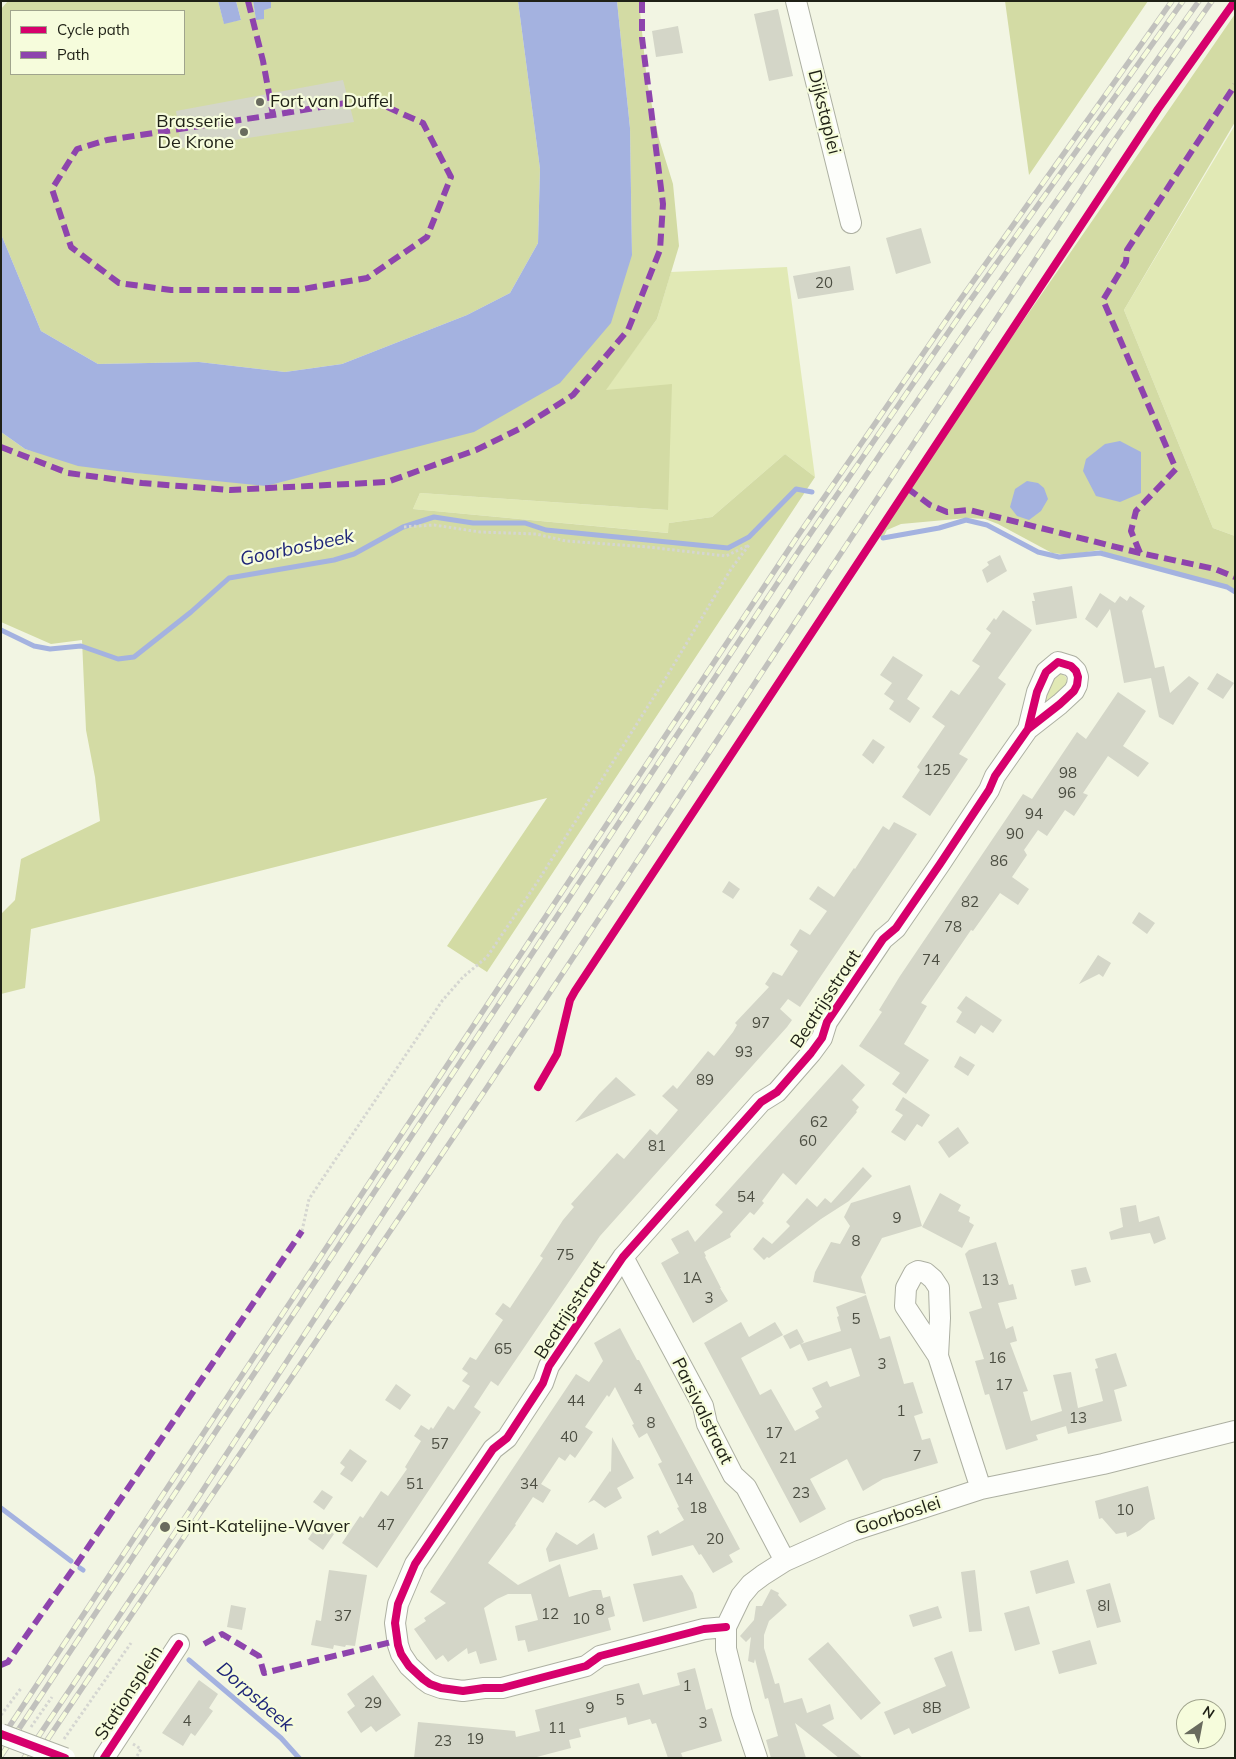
<!DOCTYPE html>
<html>
<head>
<meta charset="utf-8">
<style>
  body { margin:0 }
  #map { position:relative; width:1236px; height:1759px; overflow:hidden; background:#f2f5e3; font-family:Mulish,sans-serif }
  canvas { display:block }
  .frame { position:absolute; inset:0; border:2px solid #1f2116; pointer-events:none }
  .legend { position:absolute; left:10px; top:10px; width:175px; height:65px; box-sizing:border-box; background:#f6fcdc; border:1px solid #a0a48d; margin:0; padding:6px 9px; list-style:none; font-size:15px; color:#1f2116 }
  .legend li { display:flex; align-items:center; gap:10px; height:25px }
  .legend b { width:25px; border:1px solid #a0a48d }
  .north { position:absolute; left:1176px; top:1699px; width:50px; height:50px; box-sizing:border-box; background:#f6fcdc; border:1px solid #a0a48d; border-radius:50%; rotate:33deg; font-size:14px; font-weight:700; line-height:20px; text-align:center; color:#1f2116 }
  .north::after { content:''; display:block; margin:auto; width:18px; height:22px; background:#696b5e; clip-path:polygon(50% 0,100% 100%,50% 72%,0 100%) }
</style>
</head>
<body>
<div id="map">
<canvas width="1236" height="1759"></canvas>
<div class="frame"></div>
<ul class="legend">
<li><b style="height:6px;background:#d6006c"></b>Cycle path</li>
<li><b style="height:6px;background:#8e44ad"></b>Path</li>
</ul>
<div class="north">N</div>
</div>
<script>
const context = document.querySelector('canvas').getContext('2d');
context.lineJoin = 'round';
function fillPath(path, color) {
  context.fillStyle = color;
  context.fill(path, 'evenodd');
}
function shape(rows) {
  const path = new Path2D();
  for (const r of rows) {
    path.moveTo(r[0], r[1]);
    for (let i = 2; i < r.length; i += 2) path.lineTo(r[i], r[i + 1]);
  }
  return path;
}
function stroke(path, color, width, dash) {
  context.strokeStyle = color;
  context.lineWidth = width;
  context.lineCap = dash ? 'butt' : 'round';
  context.setLineDash(dash || []);
  context.stroke(path);
}
function label(font, color, halo, rows, align = 'center') {
  context.font = font + ' Mulish,sans-serif';
  context.lineWidth = 4.5;
  context.setLineDash([]);
  context.textBaseline = 'middle';
  context.strokeStyle = halo;
  context.fillStyle = color;
  for (const [text, x, y, turn = 0] of rows) {
    context.save();
    context.translate(x, y);
    context.rotate((+turn || 0) * Math.PI / 180);
    context.textAlign = isNaN(turn) ? turn : align;
    if (halo) context.strokeText(text, 0, 0);
    context.fillText(text, 0, 0);
    context.restore();
  }
}
const green = shape([
  [1235,125,1235,536,1213,528,1124,310],
  [787,267,815,477,785,454,712,517,669,523,669,533,413,509,420,493,668,510,605,390,657,319,671,272],
  [1060,673,1066,677,1068,686,1041,711,1047,683]
]);
const forest = shape([
  [8,1,218,1,224,23,241,20,236,1,253,1,256,19,264,9,271,8,271,1,518,1,540,169,538,243,510,293,467,315,342,364,285,372,199,362,98,364,41,331,1,234,1,9],
  [11,11,184,11,184,74,11,74],
  [617,1,639,1,647,82,659,139,673,184,679,246,657,319,606,390,672,384,668,510,420,493,413,509,668,533,669,523,712,517,785,454,815,477,487,972,447,946,547,798,31,929,25,988,1,994,1,914,15,900,21,859,100,821,95,777,86,730,82,640,51,644,1,622,1,432,25,449,125,472,178,476,632,255,630,128],
  [1005,1,1148,1,1029,175],
  [1235,14,1235,122,1124,310,1213,528,1235,536,1235,592,1227,587,1113,555,1099,550,1069,555,1052,553,998,524,985,519,967,518,901,524,887,530,883,538,876,534]
]);
const water = shape([
  [218,1,236,1,241,20,224,24],
  [253,1,271,1,271,8,264,10,264,19,256,20],
  [518,1,617,1,630,128,632,255,611,323,560,383,474,432,266,486,125,472,78,466,25,449,1,432,1,234,41,331,98,364,199,362,285,372,342,364,467,315,510,293,538,243,540,169],
  [1120,441,1141,452,1141,493,1120,502,1096,496,1083,471,1086,459,1105,444],
  [1027,481,1038,483,1044,488,1048,499,1041,511,1029,520,1017,516,1010,507,1015,489]
]);
const stream = shape([
  [883,538,939,528,966,520,987,525,1038,552,1059,557,1100,553,1227,587,1235,592],
  [1,630,34,646,50,649,81,646,118,659,134,657,191,612,229,578,334,560,354,554,403,527,434,517,473,523,525,523,546,530,728,548,749,537,796,489,812,492],
  [1,1508,71,1561],
  [80,1568,83,1570],
  [189,1660,281,1738,299,1758]
]);
const building = shape([
  [778,9,793,76,769,81,754,14],
  [678,26,683,53,656,57,652,31],
  [343,80,354,122,181,148,176,111],
  [921,228,931,263,896,274,886,238],
  [850,266,854,290,798,299,793,276],
  [1000,555,1007,571,987,583,982,570,989,565,987,562],
  [1072,586,1077,618,1036,625,1032,601,1035,601,1033,593],
  [1100,593,1115,603,1120,596,1127,601,1130,596,1145,606,1142,611,1155,668,1164,666,1170,693,1189,676,1199,683,1173,725,1159,717,1151,678,1124,683,1110,609,1097,628,1085,619],
  [1003,610,1032,630,998,678,1006,684,959,754,968,759,930,816,902,797,920,770,917,767,945,726,932,717,951,690,959,695,980,666,972,661,991,633,986,629,994,618,996,620],
  [893,656,923,675,907,699,920,708,910,723,889,709,894,701,884,694,892,683,880,675],
  [1217,673,1234,683,1223,699,1207,689],
  [1118,692,1146,711,1123,746,1149,763,1138,777,1108,756,1083,793,1088,795,1074,816,1065,810,1047,836,1038,830,1024,850,1027,855,1012,877,1029,889,1018,905,1000,893,973,931,971,930,921,1003,927,1006,904,1044,929,1060,906,1094,892,1084,900,1073,859,1046,882,1012,879,1010,900,976,1023,794,1032,799,1077,732,1086,739],
  [873,739,885,747,873,764,862,755],
  [894,822,917,834,800,1007,788,999,780,1009,792,1020,787,1027,600,1236,498,1386,491,1381,474,1407,481,1412,377,1568,358,1554,342,1543,360,1516,363,1518,381,1491,388,1496,407,1469,405,1467,421,1441,414,1436,421,1425,429,1430,431,1427,433,1429,448,1406,454,1410,470,1386,462,1381,468,1373,462,1369,470,1357,476,1360,503,1320,495,1314,503,1303,510,1308,543,1258,540,1256,563,1220,574,1207,571,1204,617,1153,624,1159,650,1129,657,1135,678,1110,662,1096,673,1085,677,1089,708,1051,714,1056,733,1032,737,1025,735,1023,769,987,765,984,773,972,782,976,798,951,790,945,800,929,810,935,827,911,809,899,818,886,834,897,854,868,855,869,883,826,889,830],
  [729,881,740,889,733,899,722,892],
  [1139,912,1155,923,1147,934,1132,923],
  [1098,955,1111,963,1103,977,1099,974,1079,984],
  [966,996,1002,1020,993,1033,981,1025,975,1034,956,1022,962,1012,957,1008],
  [960,1056,975,1065,968,1076,954,1067],
  [842,1064,865,1085,852,1100,859,1107,856,1111,857,1112,796,1185,783,1173,762,1201,764,1203,754,1215,750,1212,730,1234,731,1237,704,1252,706,1256,705,1257,721,1288,720,1288,728,1301,693,1323,661,1263,679,1253,671,1239,688,1230,695,1242,723,1212,715,1205],
  [616,1077,636,1095,575,1122,599,1094],
  [903,1097,930,1115,922,1127,917,1124,905,1141,891,1132,903,1115,895,1110],
  [958,1127,969,1143,949,1158,938,1142],
  [863,1167,872,1176,849,1201,821,1219,769,1258,767,1257,764,1260,753,1249,763,1237,772,1244,790,1226,786,1222,807,1198,817,1207,825,1198,831,1203],
  [910,1185,922,1226,882,1238,861,1277,866,1294,813,1282,815,1272,831,1242,840,1244,850,1226,844,1217,851,1203],
  [940,1193,961,1205,958,1211,970,1217,969,1222,974,1225,962,1248,922,1227],
  [1136,1205,1139,1222,1159,1216,1166,1239,1154,1244,1150,1233,1111,1240,1109,1232,1123,1227,1120,1208],
  [996,1242,1009,1285,1013,1284,1017,1299,998,1303,1006,1329,1013,1326,1017,1341,1010,1343,1028,1391,1023,1392,1031,1421,1062,1411,1053,1375,1071,1372,1078,1408,1103,1401,1095,1369,1098,1368,1095,1359,1116,1353,1127,1386,1114,1390,1122,1421,1068,1434,1066,1426,1036,1435,1038,1440,1006,1450,989,1394,985,1395,975,1361,984,1359,969,1312,982,1308,965,1254,969,1250],
  [1086,1267,1091,1282,1075,1286,1071,1270],
  [866,1295,880,1339,890,1336,904,1384,913,1382,923,1413,914,1416,922,1440,930,1438,938,1463,883,1479,863,1491,847,1459,810,1479,826,1509,800,1523,704,1343,741,1322,749,1337,775,1322,783,1335,741,1358,760,1395,771,1389,795,1431,819,1418,815,1411,822,1407,812,1388,827,1381,830,1387,860,1376,851,1348,808,1361,800,1344,790,1349,783,1336,797,1329,804,1342,801,1344,841,1331,837,1317,839,1316,836,1307],
  [620,1328,637,1360,639,1360,740,1549,729,1555,733,1562,713,1573,701,1554,699,1555,693,1545,652,1556,647,1536,658,1530,660,1534,684,1520,677,1508,679,1507,658,1464,662,1462,647,1433,639,1438,632,1425,634,1424,615,1387,609,1397,607,1395,585,1427,593,1432,575,1458,570,1454,565,1461,559,1457,541,1484,551,1490,543,1503,533,1497,515,1524,516,1525,488,1563,518,1585,560,1564,569,1597,593,1590,601,1590,603,1598,610,1596,615,1616,608,1618,611,1630,528,1652,525,1640,518,1641,515,1626,538,1620,531,1594,508,1594,497,1599,484,1608,497,1660,480,1664,476,1651,468,1654,467,1648,448,1662,443,1655,436,1660,414,1629,426,1621,424,1618,446,1603,430,1592,576,1374,589,1382,603,1361,594,1343],
  [396,1384,411,1395,400,1410,385,1400],
  [612,1437,634,1478,617,1488,622,1498,605,1508,594,1500,588,1503,610,1471,611,1472],
  [350,1449,367,1461,352,1482,340,1474,345,1467,340,1463],
  [1148,1486,1155,1519,1150,1521,1140,1530,1127,1537,1126,1532,1116,1534,1102,1518,1099,1519,1095,1501],
  [322,1490,333,1497,324,1510,313,1502],
  [319,1523,334,1534,323,1550,308,1539],
  [556,1532,577,1545,594,1533,598,1549,549,1562,546,1549],
  [1068,1560,1075,1583,1036,1594,1030,1571],
  [329,1570,367,1575,355,1646,346,1645,345,1647,334,1645,333,1649,311,1645,316,1620,321,1621],
  [975,1570,982,1631,969,1632,961,1572],
  [682,1575,693,1593,697,1608,643,1622,633,1584],
  [1110,1583,1121,1622,1097,1628,1086,1590],
  [771,1589,779,1593,778,1595,787,1605,769,1621,764,1635,764,1648,775,1684,779,1683,784,1703,802,1698,807,1713,830,1704,834,1719,822,1725,863,1758,839,1758,795,1723,806,1758,771,1758,766,1740,778,1736,768,1698,765,1699,755,1659,754,1663,748,1661,751,1637,746,1642,740,1636,754,1620,756,1606,762,1606],
  [231,1605,246,1608,242,1630,227,1627],
  [938,1606,942,1618,913,1627,909,1615],
  [1029,1606,1040,1644,1015,1651,1004,1613],
  [1090,1640,1097,1664,1059,1674,1052,1651],
  [828,1642,881,1703,861,1720,808,1659],
  [952,1651,970,1708,912,1734,909,1728,894,1735,884,1712,946,1686,934,1658],
  [695,1668,706,1710,712,1708,722,1741,681,1753,683,1758,668,1758,656,1723,652,1724,650,1719,628,1725,626,1717,579,1729,581,1737,569,1740,571,1748,533,1758,414,1758,418,1722,515,1731,516,1737,540,1731,535,1710,639,1683,643,1695,680,1685,677,1673],
  [373,1675,401,1715,376,1732,371,1726,361,1733,347,1712,355,1706,347,1694],
  [199,1680,218,1694,209,1708,213,1711,195,1736,191,1733,183,1746,162,1733]
]);
const path = shape([
  [302,1231,309,1199,442,1001,463,977,487,957,538,881,667,676,731,569,749,545,726,556,648,547,566,541,536,534,480,532,434,525,403,527],
  [1,1715,22,1687],
  [31,1727,52,1697],
  [64,1739,131,1643],
  [133,1744,141,1749,136,1758]
]);
const minor = shape([
  [796,1,851,223],
  [623,1257,703,1406,707,1424,733,1475,746,1487,785,1561],
  [938,1356,940,1318,939,1288,933,1279,926,1273,918,1271,914,1273,906,1288,905,1306,938,1356,981,1489],
  [726,1627,704,1629,600,1656,586,1666,502,1688,484,1688,463,1691,441,1688,430,1684,423,1679,409,1666,401,1654,398,1645,395,1623,398,1604,415,1564,493,1449,507,1438,543,1383,549,1366,606,1282,623,1257,761,1102,777,1092,811,1053,822,1038,827,1022,883,939,896,928,940,864,989,790,995,776,1028,729,1060,704,1074,691,1077,685,1078,677,1076,671,1071,666,1058,662,1046,672,1037,692,1028,729],
  [104,1758,179,1644],
  [757,1758,742,1713,726,1649,726,1627,741,1596,751,1584,763,1575,785,1561,852,1531,981,1489,1103,1464,1235,1431]
]);
const rail = shape([
  [1,1739,797,537,960,300,1172,1],
  [1,1756,804,543,967,305,1183,1],
  [24,1758,188,1513,803,569,881,453,1033,234,1199,1],
  [35,1758,488,1086,1114,141,1212,1]
]);
const minorBridge = shape([
  [1,1734,65,1758]
]);
const quiet = shape([
  [248,1,263,61,273,115,369,99,423,123,451,177,427,237,367,278,297,290,171,290,119,283,71,247,52,189,77,149,107,140,273,115],
  [1,447,68,473,142,483,230,490,387,482,476,450,521,428,573,395,628,330,660,250,663,204,642,38,642,1],
  [907,488,930,505,947,512,969,510,1140,553,1215,569,1235,577],
  [1140,553,1131,531,1136,511,1176,469,1103,300,1126,262,1127,250,1235,85],
  [204,1644,222,1634,259,1656,264,1673,396,1641],
  [1,1665,8,1662,14,1653,76,1565,302,1231]
]);
const cycleway = shape([
  [538,1087,557,1054,570,1000,575,991,1158,109,1235,1],
  [726,1627,704,1629,600,1656,586,1666,502,1688,484,1688,463,1691,441,1688,430,1684,423,1679,409,1666,401,1654,398,1645,395,1623,398,1604,415,1564,493,1449,507,1438,543,1383,549,1366,606,1282,623,1257,761,1102,777,1092,811,1053,822,1038,827,1022,883,939,896,928,940,864,989,790,995,776,1028,729,1060,704,1074,691,1077,685,1078,677,1076,671,1071,666,1058,662,1046,672,1037,692,1028,729],
  [1,1734,65,1758],
  [104,1758,179,1644]
]);
const markers = [
  [260,102,5,"#696b5e"],
  [244,132,5,"#696b5e"],
  [165,1527,6,"#696b5e"]
];
const numberNames = [
  ["20",824,283],
  ["125",937,770],
  ["98",1068,773],
  ["96",1067,793],
  ["94",1034,814],
  ["90",1015,834],
  ["86",999,861],
  ["82",970,902],
  ["78",953,927],
  ["74",931,960],
  ["97",761,1023],
  ["93",744,1052],
  ["89",705,1080],
  ["62",819,1122],
  ["60",808,1141],
  ["81",657,1146],
  ["54",746,1197],
  ["9",897,1218],
  ["8",856,1241],
  ["75",565,1255],
  ["1A",692,1278],
  ["13",990,1280],
  ["3",709,1298],
  ["5",856,1319],
  ["65",503,1349],
  ["16",997,1358],
  ["3",882,1364],
  ["17",1004,1385],
  ["4",638,1389],
  ["44",576,1401],
  ["1",901,1411],
  ["13",1078,1418],
  ["8",651,1423],
  ["17",774,1433],
  ["40",569,1437],
  ["57",440,1444],
  ["7",917,1456],
  ["21",788,1458],
  ["14",684,1479],
  ["51",415,1484],
  ["34",529,1484],
  ["23",801,1493],
  ["18",698,1508],
  ["10",1125,1510],
  ["47",386,1525],
  ["20",715,1539],
  ["8I",1104,1606],
  ["8",600,1610],
  ["12",550,1614],
  ["37",343,1616],
  ["10",581,1619],
  ["1",687,1686],
  ["5",620,1700],
  ["29",373,1703],
  ["9",590,1708],
  ["8B",932,1708],
  ["4",187,1721],
  ["3",703,1723],
  ["11",557,1728],
  ["19",475,1739],
  ["23",443,1741]
];
const poiNames = [
  ["Fort van Duffel",270,102],
  ["Brasserie",234,122,"right"],
  ["De Krone",234,143,"right"],
  ["Sint-Katelijne-Waver",176,1527]
];
const streetNames = [
  ["Dijkstaplei",824,112,76],
  ["Beatrijsstraat",826,999,-57],
  ["Beatrijsstraat",570,1310,-57],
  ["Parsivalstraat",702,1411,64],
  ["Goorboslei",898,1516,-18],
  ["Stationsplein",129,1693,-57]
];
const waterNames = [
  ["Goorbosbeek",297,548,-12],
  ["Dorpsbeek",255,1697,41]
];
fillPath(green, '#e1e9b5');
fillPath(forest, '#d3dba4');
fillPath(water, '#a4b2e0');
stroke(stream, '#a4b2e0', 5);
fillPath(building, '#d4d6c8');
stroke(minor, '#adb0a2', 22);
stroke(path, '#d5d6d1', 3, [2.5, 2.5]);
stroke(minor, '#fdfefb', 20);
stroke(rail, '#c1c1bd', 5.5);
stroke(rail, '#f6fcdc', 4, [11]);
stroke(minorBridge, '#adb0a2', 22, []);
stroke(minorBridge, '#fdfefb', 20);
stroke(quiet, '#8e44ad', 6, [12, 6]);
stroke(cycleway, '#d6006c', 8);
for (const [x, y, r, color] of markers) {
  const dot = new Path2D();
  dot.arc(x, y, r, 0, 2 * Math.PI);
  context.fillStyle = color;
  context.fill(dot);
  stroke(dot, '#f6fcdc', 2);
}
label('15px', '#4c4e42', null, numberNames);
label('18px', '#1f2116', '#f6fcdc', poiNames, 'left');
label('18px', '#1f2116', '#f6fcdc', streetNames);
label('italic 19px', '#1e2578', '#f6fcdc', waterNames);
</script>
</body>
</html>
